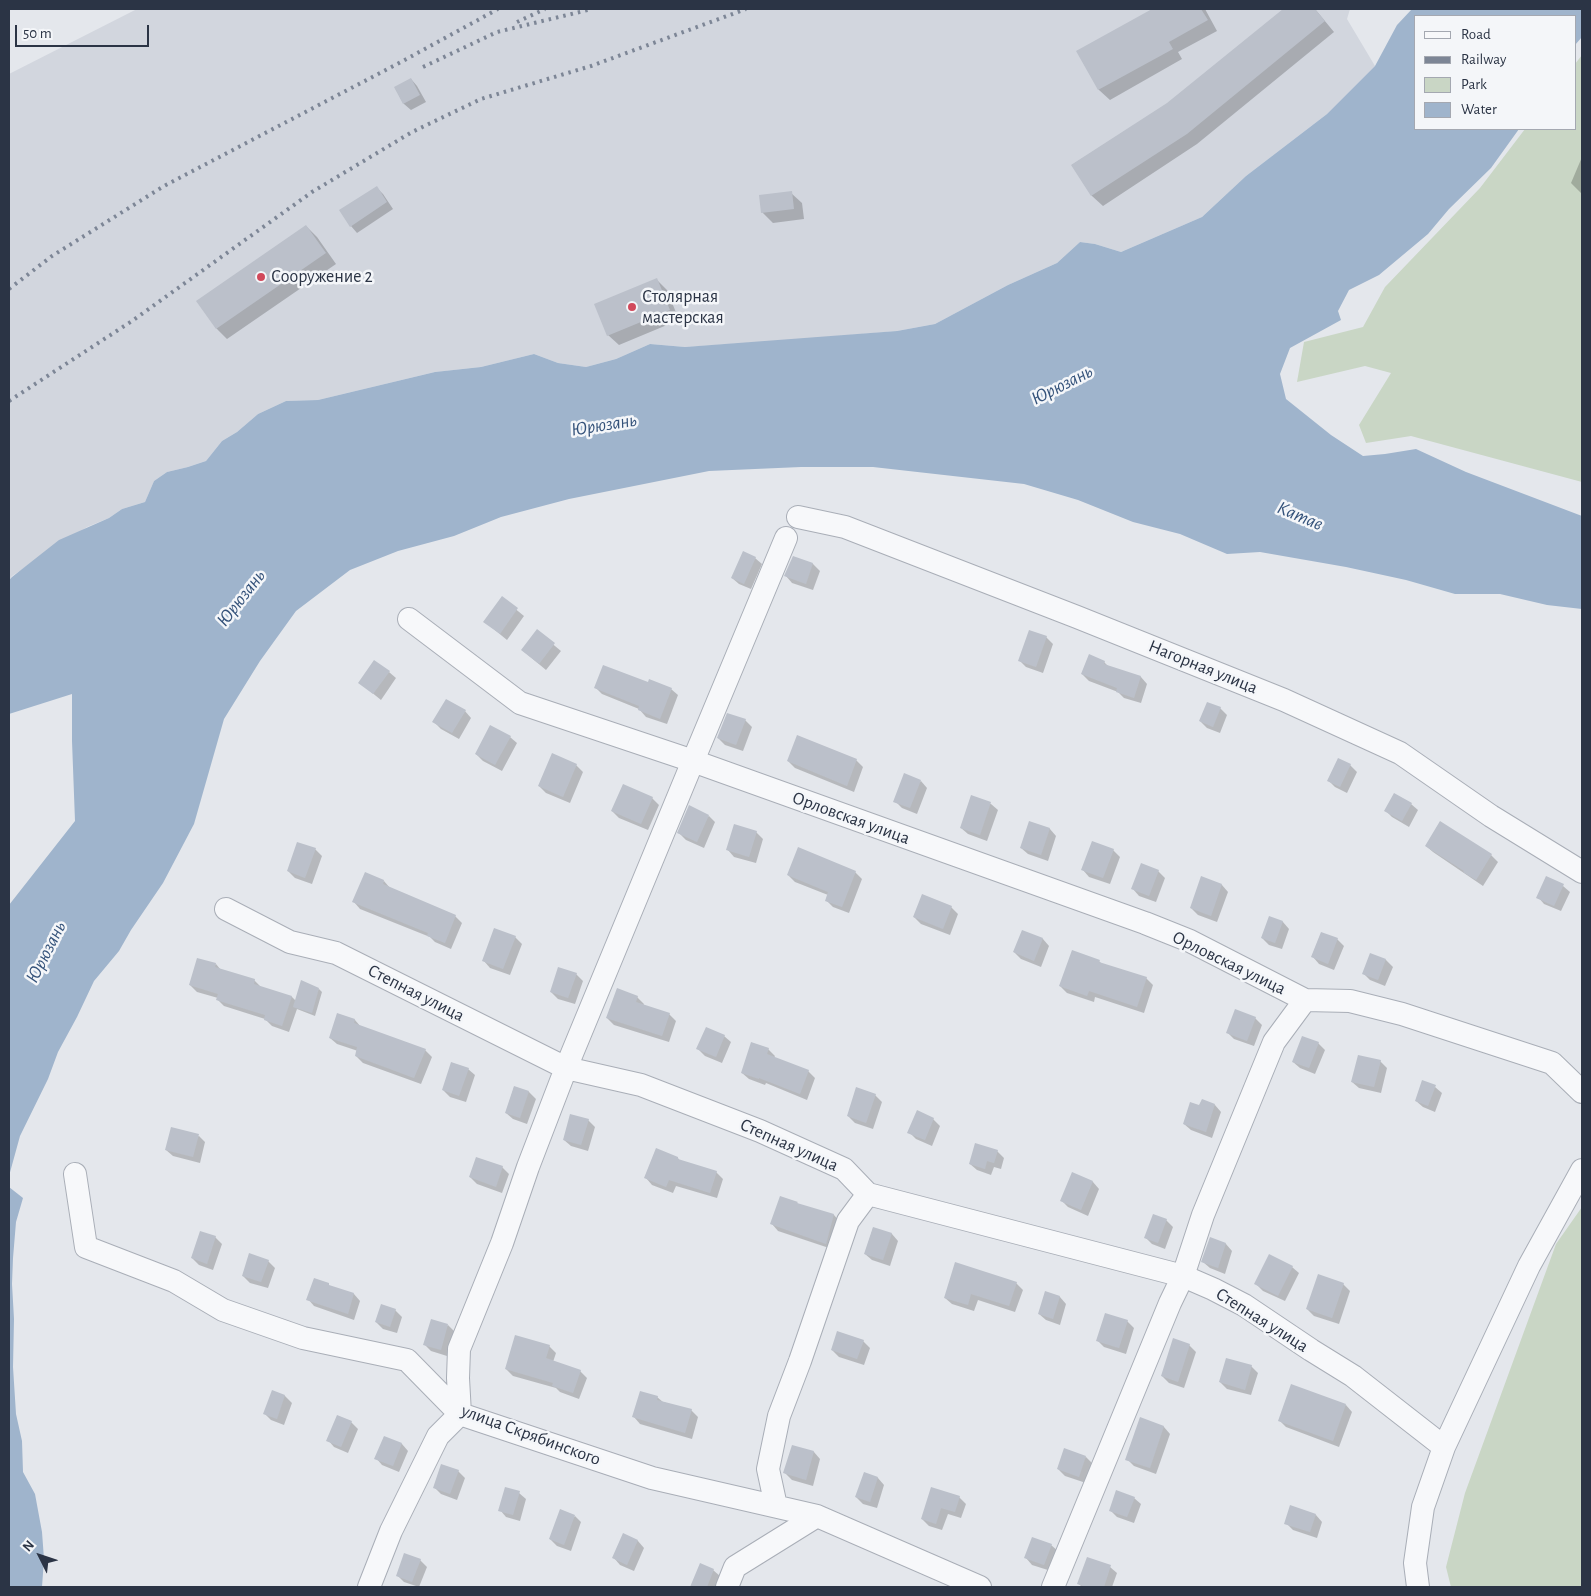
<!DOCTYPE html>
<html>
<head>
<meta charset="utf-8">
<style>
  body { margin:0 }
  #map { position:relative; width:1591px; height:1596px; overflow:hidden; background:#e4e7ec; font-family:"Alegreya Sans",sans-serif }
  canvas { display:block }
  .frame { position:absolute; inset:0; border:10px solid #2b3445; pointer-events:none }
  .legend { position:absolute; left:1414px; top:15px; width:162px; height:115px; box-sizing:border-box; background:#f4f6f9; border:1px solid #a4a8b1; margin:0; padding:6px 9px; list-style:none; font-size:15px; color:#2b3445 }
  .legend li { display:flex; align-items:center; gap:10px; height:25px }
  .legend b { width:25px; border:1px solid #a4a8b1 }
  .north { position:absolute; left:15px; top:1531px; width:50px; height:50px; -webkit-text-stroke:4px #f4f6f9; paint-order:stroke; rotate:311deg; font-size:14px; font-weight:700; line-height:20px; text-align:center; color:#2b3445 }
  .north::after { content:''; display:block; margin:auto; width:18px; height:22px; background:#2b3445; clip-path:polygon(50% 0,100% 100%,50% 72%,0 100%) }
  .scale { position:absolute; left:15px; top:25px; width:134px; height:22px; box-sizing:border-box; border:2px solid #2b3445; border-top:0; padding-left:6px; font-size:15px; line-height:18px; white-space:nowrap; color:#2b3445; -webkit-text-stroke:4px #f4f6f9; paint-order:stroke }
</style>
</head>
<body>
<div id="map">
<canvas width="1591" height="1596"></canvas>
<div class="frame"></div>
<ul class="legend">
<li><b style="height:6px;background:#f7f8fa"></b>Road</li>
<li><b style="height:6px;background:#7d8696"></b>Railway</li>
<li><b style="height:14px;background:#c9d6c5"></b>Park</li>
<li><b style="height:14px;background:#9fb4cc"></b>Water</li>
</ul>
<div class="north">N</div>
<div class="scale">50 m</div>
</div>
<script>
const context = document.querySelector('canvas').getContext('2d');
context.lineJoin = 'round';
function fillPath(path, color) {
  context.fillStyle = color;
  context.fill(path, 'evenodd');
}
function shape(rows) {
  const path = new Path2D();
  for (const r of rows) {
    path.moveTo(r[0], r[1]);
    for (let i = 2; i < r.length; i += 2) path.lineTo(r[i], r[i + 1]);
  }
  return path;
}
function stroke(path, color, width, dash) {
  context.strokeStyle = color;
  context.lineWidth = width;
  context.lineCap = dash ? 'butt' : 'round';
  context.setLineDash(dash || []);
  context.stroke(path);
}
function label(font, color, halo, rows, align = 'center') {
  context.font = font + ' "Alegreya Sans",sans-serif';
  context.lineWidth = 5;
  context.setLineDash([]);
  context.textBaseline = 'middle';
  context.strokeStyle = halo;
  context.fillStyle = color;
  for (const [text, x, y, turn = 0] of rows) {
    context.save();
    context.translate(x, y);
    context.rotate((+turn || 0) * Math.PI / 180);
    context.textAlign = isNaN(turn) ? turn : align;
    if (halo) context.strokeText(text, 0, 0);
    context.fillText(text, 0, 0);
    context.restore();
  }
}
const built = shape([
  [137,9,1350,9,1347,19,1375,66,1327,114,1246,176,1202,217,1121,252,1095,244,1080,242,1057,263,1008,285,935,324,897,331,792,340,685,347,650,344,616,359,586,367,558,363,534,354,481,367,435,372,318,400,286,401,258,414,237,432,222,441,206,461,188,467,167,472,154,481,145,502,122,509,109,518,87,527,12,576,9,580,9,74]
]);
const green = shape([
  [1582,55,1582,482,1411,436,1366,443,1359,425,1391,373,1365,366,1297,382,1304,342,1363,327,1385,287,1480,188,1525,129,1575,129,1575,64],
  [1582,1207,1582,1587,1451,1587,1446,1567,1465,1493,1556,1244]
]);
const water = shape([
  [1412,9,1582,9,1582,37,1575,45,1575,16,1415,16,1415,129,1519,129,1491,168,1449,209,1428,234,1379,275,1349,290,1338,311,1341,320,1290,348,1280,374,1286,399,1331,435,1363,456,1385,454,1416,449,1466,472,1582,516,1582,609,1547,605,1500,594,1455,594,1406,580,1346,567,1260,552,1227,554,1180,534,1133,522,1078,500,1024,484,873,467,801,467,709,471,569,499,501,517,454,536,398,551,350,570,296,611,260,661,224,719,194,824,163,883,131,930,119,951,94,981,77,1017,58,1052,48,1079,20,1136,9,1176,9,905,75,821,72,741,72,694,9,714,9,580,12,577,59,540,109,518,122,509,145,502,154,481,167,472,188,467,206,461,222,441,237,432,258,414,286,401,318,400,435,372,481,367,534,354,558,363,586,367,616,359,650,344,685,347,897,331,935,324,1008,285,1057,263,1080,242,1095,244,1121,252,1202,217,1246,176,1327,114,1375,66,1397,25],
  [9,1187,23,1198,16,1222,13,1258,12,1284,14,1319,13,1367,16,1414,22,1441,23,1472,35,1494,42,1532,44,1559,42,1587,9,1587]
]);
const shadow = shape([
  [1154,9,1205,9,1217,31,1178,52,1182,59,1110,100,1099,90,1078,51],
  [1285,9,1315,9,1334,32,1197,144,1103,206,1092,196,1072,165,1168,104],
  [411,79,417,86,426,102,411,110,404,104,395,88],
  [1582,157,1582,194,1571,183],
  [376,187,383,194,393,209,357,233,351,226],
  [791,193,802,203,804,219,773,223,762,212],
  [306,226,317,237,336,264,227,339,217,329,198,301],
  [656,279,667,290,679,320,619,345,608,335],
  [793,557,813,564,820,571,813,590,792,583,786,576],
  [755,558,762,564,751,589,739,584,732,578],
  [502,598,524,616,507,640,485,622],
  [537,631,561,651,546,670,522,650],
  [1046,637,1053,644,1043,673,1026,667,1020,661],
  [1104,662,1110,668,1141,677,1147,684,1141,703,1124,698,1118,692,1089,681,1082,674],
  [389,672,396,678,381,700,360,683],
  [649,684,671,689,678,695,667,724,646,717,639,709,602,694,595,687],
  [1220,708,1227,715,1220,733,1207,728,1200,721],
  [465,711,471,718,459,739,441,729,434,722],
  [745,720,752,727,743,751,725,745,718,738],
  [510,737,517,743,502,771,483,761,476,754],
  [856,760,863,767,854,792,795,768,788,761],
  [576,765,583,772,570,803,546,793,539,786],
  [1350,765,1357,772,1347,793,1335,787,1329,781],
  [921,781,927,788,917,814,902,808,895,801],
  [971,797,991,804,998,810,987,841,968,834,961,828],
  [652,798,659,805,648,830,619,818,612,811],
  [1411,804,1418,810,1409,827,1392,817,1386,811],
  [709,816,715,822,704,848,686,840,679,833],
  [1440,822,1491,855,1498,862,1483,886,1433,852,1426,846],
  [1030,823,1050,829,1056,836,1048,861,1028,854,1021,848],
  [756,832,763,839,756,863,734,857,728,850],
  [315,849,322,856,312,884,295,878,288,871],
  [1113,850,1120,857,1110,884,1089,877,1083,870],
  [1158,871,1165,878,1156,902,1139,896,1133,889],
  [855,872,862,879,849,913,833,907,826,900,828,895,795,882,788,875],
  [1202,878,1222,885,1228,892,1217,922,1198,915,1191,908],
  [384,881,390,888,455,916,462,923,451,949,435,942,430,937,360,909,354,902],
  [1563,886,1570,892,1561,911,1544,904,1538,897],
  [951,907,958,914,950,935,921,924,914,917],
  [1270,918,1283,922,1289,929,1282,949,1269,945,1262,938],
  [1023,931,1043,939,1049,946,1041,967,1021,959,1014,952],
  [515,937,522,944,510,975,490,968,484,961],
  [1337,939,1344,946,1334,970,1319,964,1313,957],
  [1371,954,1386,960,1393,967,1385,986,1370,980,1364,974],
  [1099,961,1102,964,1146,978,1153,985,1144,1013,1095,997,1094,1002,1067,993,1060,986],
  [216,964,221,970,254,980,261,987,292,997,296,1001,319,989,322,992,315,1016,297,1009,289,1032,272,1026,265,1019,224,1006,218,1000,218,998,197,992,190,985],
  [576,974,583,981,575,1004,558,999,551,992],
  [637,997,644,1004,643,1006,669,1014,676,1021,669,1042,614,1025,607,1018],
  [338,1015,355,1020,361,1027,425,1050,432,1057,421,1084,363,1063,356,1056,358,1051,337,1044,330,1038],
  [1255,1018,1262,1025,1254,1046,1234,1039,1228,1033],
  [724,1036,731,1042,722,1063,705,1056,698,1049],
  [1318,1043,1325,1050,1315,1074,1300,1068,1293,1062],
  [768,1049,775,1056,774,1058,808,1071,815,1078,807,1100,766,1083,765,1085,749,1079,742,1073],
  [1380,1061,1387,1068,1381,1093,1359,1088,1352,1082],
  [468,1069,475,1075,466,1102,450,1097,443,1090],
  [514,1087,529,1092,536,1099,527,1124,513,1119,506,1113],
  [1435,1087,1442,1093,1435,1112,1423,1107,1416,1101],
  [875,1095,882,1102,873,1129,855,1123,848,1116],
  [1215,1105,1221,1112,1212,1138,1191,1130,1184,1124,1200,1107],
  [933,1119,940,1126,932,1146,916,1139,909,1132],
  [588,1120,595,1127,588,1151,571,1146,564,1140],
  [199,1136,205,1142,200,1163,173,1156,166,1150],
  [997,1151,1004,1158,1001,1169,994,1167,991,1175,977,1170,970,1164],
  [678,1158,680,1161,716,1172,723,1179,717,1198,676,1186,673,1193,652,1185,646,1178],
  [502,1167,509,1174,502,1193,477,1184,470,1177],
  [1073,1174,1093,1182,1099,1189,1088,1216,1068,1207,1062,1201],
  [797,1203,799,1205,834,1215,840,1222,832,1249,778,1231,772,1224],
  [1166,1220,1173,1227,1165,1249,1152,1244,1145,1237],
  [873,1228,892,1234,898,1241,890,1266,872,1260,865,1254],
  [215,1237,222,1244,213,1270,199,1265,192,1258],
  [1210,1239,1226,1244,1232,1251,1225,1274,1210,1268,1203,1262],
  [268,1261,275,1268,268,1288,250,1283,243,1276],
  [1292,1267,1299,1273,1285,1301,1263,1291,1256,1284],
  [1016,1283,1023,1290,1015,1312,978,1300,974,1311,952,1304,945,1298],
  [1343,1284,1350,1291,1339,1324,1314,1316,1307,1309],
  [331,1287,354,1294,360,1301,354,1320,314,1306,308,1299],
  [1046,1293,1060,1297,1066,1304,1060,1325,1046,1320,1039,1314],
  [395,1310,402,1317,397,1333,383,1329,376,1322],
  [1127,1321,1134,1328,1126,1354,1104,1347,1097,1340],
  [448,1325,454,1331,447,1356,431,1351,425,1345],
  [863,1341,870,1348,864,1365,839,1357,832,1350],
  [1189,1345,1196,1352,1184,1388,1169,1383,1162,1376],
  [549,1346,556,1353,553,1362,580,1371,587,1378,579,1399,560,1392,556,1388,513,1376,506,1369],
  [1251,1366,1258,1373,1251,1395,1227,1389,1220,1382],
  [272,1392,285,1396,292,1403,284,1425,271,1420,265,1414],
  [657,1397,663,1402,691,1410,698,1417,692,1439,640,1424,634,1417],
  [1346,1405,1352,1412,1339,1447,1286,1427,1279,1420],
  [1141,1419,1164,1427,1170,1434,1156,1474,1134,1466,1127,1459],
  [351,1422,358,1429,348,1453,334,1447,328,1440],
  [384,1437,402,1444,408,1451,399,1472,382,1465,376,1458],
  [793,1446,814,1452,820,1459,813,1486,792,1480,785,1473],
  [1086,1457,1092,1463,1086,1483,1065,1476,1058,1469],
  [458,1471,465,1478,457,1500,441,1494,434,1487],
  [864,1474,878,1478,884,1485,877,1508,863,1504,856,1497],
  [519,1493,526,1499,520,1521,506,1517,500,1510],
  [959,1497,966,1504,961,1518,948,1514,942,1530,929,1526,922,1519],
  [1134,1498,1141,1504,1134,1523,1117,1517,1110,1510],
  [1316,1515,1322,1522,1317,1538,1293,1530,1286,1523],
  [575,1516,581,1522,571,1551,557,1546,550,1539],
  [623,1535,638,1541,644,1548,634,1571,620,1565,614,1558],
  [1051,1545,1058,1551,1051,1571,1032,1565,1026,1558],
  [420,1560,427,1567,419,1587,404,1582,397,1575],
  [1110,1567,1117,1573,1112,1587,1082,1587,1079,1584],
  [713,1570,720,1576,716,1587,691,1586]
]);
const building = shape([
  [1152,9,1201,9,1208,20,1169,42,1173,49,1098,90,1076,51],
  [1283,9,1315,9,1325,21,1187,134,1091,196,1071,165,1167,103],
  [411,78,420,95,403,104,394,87],
  [377,186,387,202,350,227,339,210],
  [792,191,794,209,761,213,759,195],
  [306,225,326,253,216,329,196,301],
  [657,278,670,310,607,336,594,304],
  [743,551,756,557,744,584,731,578],
  [793,556,813,563,806,584,784,576],
  [502,596,518,608,500,634,483,622],
  [537,629,555,643,539,664,521,650],
  [1029,630,1047,636,1036,667,1018,661],
  [1089,654,1105,661,1104,664,1141,676,1134,698,1116,692,1117,688,1081,674],
  [374,660,390,671,373,694,358,683],
  [603,665,648,682,649,679,672,688,660,719,638,710,639,706,594,688],
  [446,699,466,710,452,733,432,722],
  [1207,702,1221,707,1213,727,1199,721],
  [727,713,746,719,736,745,717,738],
  [490,725,511,736,495,765,475,754],
  [797,735,857,759,847,786,787,761],
  [552,753,577,764,563,797,538,786],
  [1338,758,1351,764,1340,787,1327,781],
  [904,773,921,780,910,808,893,802],
  [623,784,653,797,641,824,611,811],
  [1394,793,1412,803,1402,821,1384,811],
  [971,795,991,802,980,835,960,828],
  [689,805,709,815,697,842,677,833],
  [1029,821,1050,828,1041,855,1020,848],
  [1440,821,1492,854,1476,880,1463,872,1464,871,1425,846],
  [734,824,757,831,749,857,726,850],
  [1092,841,1114,849,1103,878,1081,870],
  [297,842,316,848,305,878,287,871],
  [798,847,856,871,842,907,825,901,828,892,787,875],
  [1141,863,1159,870,1149,896,1131,889],
  [365,872,384,880,383,884,456,915,445,943,427,936,428,933,352,902],
  [1201,876,1222,884,1211,916,1190,908],
  [1546,876,1564,884,1554,906,1536,898],
  [922,894,952,906,943,929,913,917],
  [1269,916,1283,921,1275,943,1261,938],
  [494,928,516,936,503,969,482,961],
  [1022,930,1043,938,1034,961,1013,952],
  [1321,932,1338,938,1328,964,1311,957],
  [1072,950,1100,960,1099,962,1147,977,1137,1007,1089,991,1087,996,1059,986],
  [1370,953,1386,959,1378,980,1362,974],
  [197,958,216,963,215,967,255,979,254,984,292,996,282,1026,264,1020,265,1015,216,1000,218,994,189,985],
  [558,967,577,973,568,998,550,992],
  [301,980,319,988,312,1013,293,1007],
  [617,988,638,996,636,1002,670,1013,662,1036,606,1018],
  [1235,1009,1256,1017,1247,1041,1226,1033],
  [337,1013,355,1019,354,1023,426,1049,414,1078,355,1056,357,1047,329,1038],
  [706,1027,725,1035,716,1057,696,1049],
  [1302,1036,1319,1042,1309,1068,1292,1062],
  [751,1042,769,1048,767,1054,809,1070,800,1094,759,1078,759,1079,741,1073],
  [1358,1055,1381,1060,1374,1087,1351,1082],
  [451,1062,469,1068,459,1096,442,1090],
  [1422,1080,1436,1085,1428,1106,1415,1101],
  [514,1086,529,1091,520,1118,505,1113],
  [856,1087,876,1094,866,1123,847,1116],
  [1202,1099,1215,1104,1206,1132,1183,1124,1190,1102,1199,1105],
  [917,1110,934,1118,925,1140,907,1133],
  [570,1114,589,1119,581,1145,563,1140],
  [171,1127,199,1134,193,1157,165,1150],
  [975,1143,998,1150,994,1163,987,1161,985,1169,969,1164],
  [656,1148,678,1157,678,1159,717,1171,710,1193,669,1180,666,1187,644,1178],
  [476,1157,503,1166,496,1187,469,1177],
  [1072,1172,1093,1181,1081,1210,1060,1201],
  [780,1196,798,1202,797,1203,834,1214,826,1244,770,1224],
  [1153,1214,1167,1219,1158,1243,1144,1238],
  [873,1227,892,1233,883,1260,864,1254],
  [200,1231,216,1236,207,1264,191,1258],
  [1210,1237,1226,1243,1218,1268,1201,1262],
  [249,1253,269,1260,261,1282,242,1276],
  [1269,1254,1293,1266,1278,1296,1254,1284],
  [955,1262,1017,1282,1009,1306,971,1294,968,1305,944,1298],
  [1318,1274,1344,1283,1332,1318,1306,1309],
  [314,1278,329,1283,329,1285,354,1293,348,1314,306,1300],
  [1045,1291,1060,1296,1053,1319,1038,1314],
  [381,1304,396,1309,390,1327,375,1322],
  [1105,1313,1128,1320,1119,1348,1096,1341],
  [431,1319,448,1324,441,1350,423,1345],
  [837,1331,864,1340,857,1359,831,1350],
  [515,1335,550,1345,546,1358,581,1370,573,1393,552,1386,553,1383,505,1369],
  [1173,1338,1190,1344,1178,1382,1161,1376],
  [1226,1358,1252,1365,1245,1390,1219,1382],
  [1291,1384,1346,1404,1333,1441,1278,1421],
  [272,1390,285,1395,277,1419,263,1414],
  [640,1391,658,1396,657,1400,692,1409,685,1433,632,1417],
  [337,1415,352,1421,341,1447,326,1441],
  [1140,1417,1164,1426,1150,1468,1125,1460],
  [384,1436,402,1443,393,1466,374,1459],
  [792,1445,814,1451,806,1480,783,1473],
  [1064,1448,1086,1456,1079,1477,1057,1469],
  [441,1464,459,1470,450,1494,433,1488],
  [864,1472,878,1477,870,1502,855,1497],
  [505,1487,520,1491,513,1515,498,1511],
  [931,1487,960,1496,955,1512,941,1508,936,1524,921,1519],
  [1116,1490,1135,1497,1127,1517,1109,1511],
  [1290,1505,1316,1514,1310,1532,1284,1524],
  [560,1509,575,1515,564,1545,549,1539],
  [623,1533,638,1540,627,1565,612,1558],
  [1032,1537,1052,1544,1044,1565,1024,1558],
  [404,1553,421,1559,412,1582,396,1576],
  [1087,1557,1111,1565,1104,1587,1086,1587,1077,1584],
  [700,1563,714,1569,707,1587,690,1587]
]);
const minor = shape([
  [798,517,845,527,1077,617,1284,700,1400,753,1491,816,1582,872],
  [409,619,520,703,693,761,1145,923,1190,941,1305,1000],
  [226,909,290,942,336,953,566,1068,641,1085,760,1131,844,1169,868,1194,1183,1276,1213,1289,1244,1305,1311,1350,1353,1376,1444,1447],
  [75,1174,86,1247,174,1281,223,1310,303,1338,407,1360,460,1414,652,1478,817,1516,980,1587],
  [776,1506,768,1469,779,1416,800,1361,848,1221,868,1194],
  [369,1587,391,1531,438,1436,460,1414,458,1378,459,1349,502,1243,528,1167,566,1068,693,761,786,538],
  [727,1587,735,1567,817,1516],
  [1053,1587,1170,1303,1183,1276,1203,1215,1274,1042,1305,1000,1350,1001,1402,1014,1552,1063,1582,1092],
  [1418,1587,1415,1563,1423,1507,1444,1447,1529,1266,1582,1170]
]);
const rail = shape([
  [517,22,545,9],
  [423,67,497,32,592,9],
  [9,289,52,256,164,186,401,62,498,9],
  [9,401,132,321,312,192,412,132,481,99,591,66,746,9]
]);
const markers = [
  [261,277,5,"#d1495b"],
  [632,307,5,"#d1495b"]
];
const poiNames = [
  ["Сооружение 2",271,277],
  ["Столярная",642,297],
  ["мастерская",642,318]
];
const streetNames = [
  ["Нагорная улица",1203,667,22],
  ["Орловская улица",851,818,20],
  ["Орловская улица",1229,963,26],
  ["Степная улица",416,993,27],
  ["Степная улица",789,1145,24],
  ["Степная улица",1262,1320,32],
  ["улица Скрябинского",531,1435,20]
];
const waterNames = [
  ["Юрюзань",1062,385,-27],
  ["Юрюзань",604,425,-9],
  ["Катав",1300,516,23],
  ["Юрюзань",241,598,-52],
  ["Юрюзань",46,952,-63]
];
fillPath(built, '#d2d6de');
fillPath(green, '#c9d6c5');
fillPath(water, '#9fb4cc');
fillPath(shadow, '#0003');
fillPath(building, '#bbc0ca');
stroke(minor, '#a9aeb7', 24);
stroke(minor, '#f7f8fa', 22);
stroke(rail, '#7d8696', 4, [2.5, 5]);
for (const [x, y, r, color] of markers) {
  const dot = new Path2D();
  dot.arc(x, y, r, 0, 2 * Math.PI);
  context.fillStyle = color;
  context.fill(dot);
  stroke(dot, '#f4f6f9', 2);
}
label('18px', '#2b3445', '#f4f6f9', poiNames, 'left');
label('18px', '#2b3445', '#f4f6f9', streetNames);
label('italic 19px', '#34527a', '#f4f6f9', waterNames);
</script>
</body>
</html>
